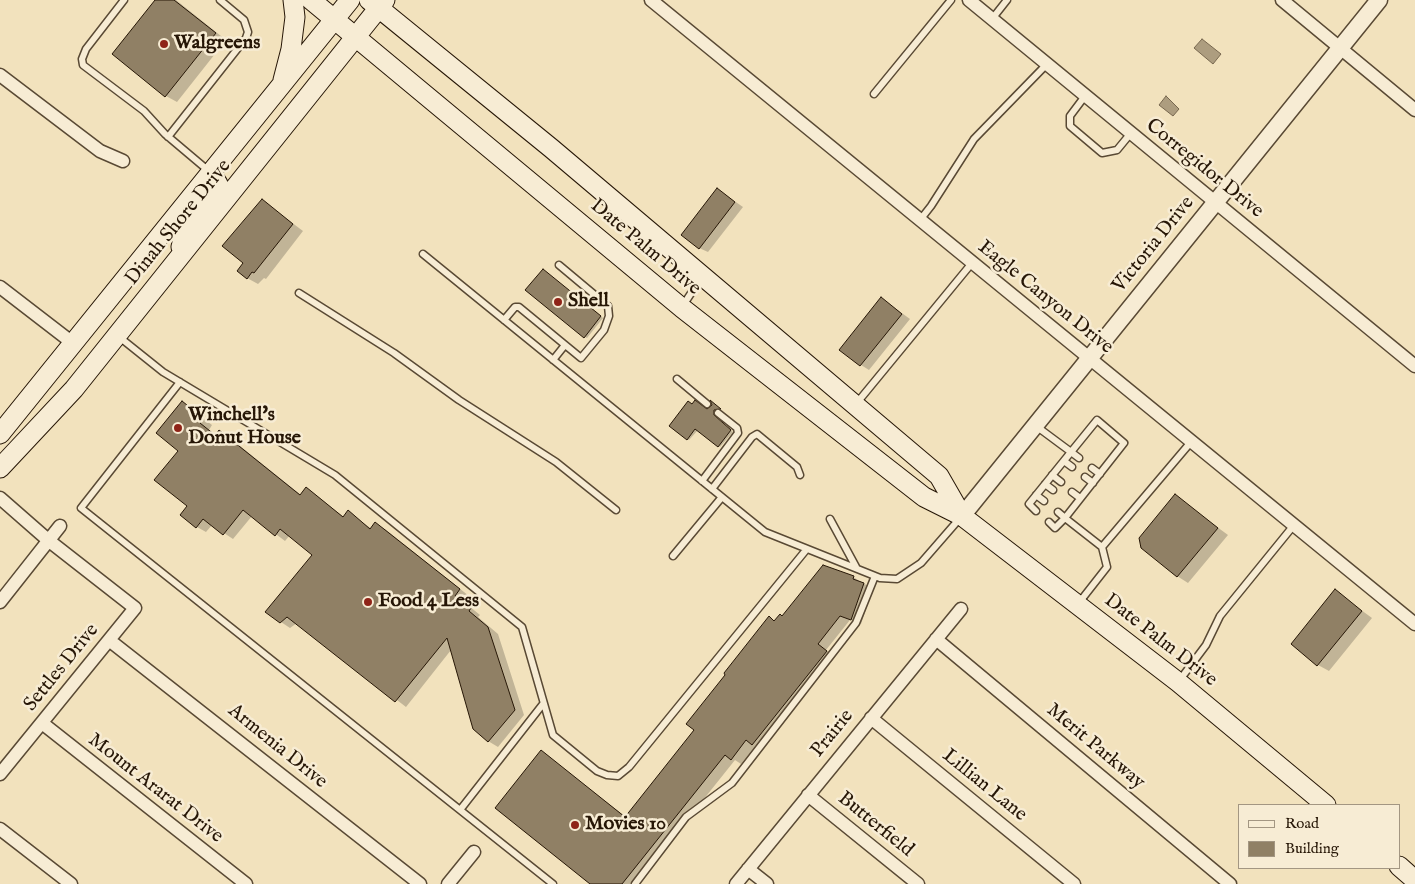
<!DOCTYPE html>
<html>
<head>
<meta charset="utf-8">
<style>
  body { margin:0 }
  #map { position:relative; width:1415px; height:884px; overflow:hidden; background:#f2e2bd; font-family:"IM FELL English",serif }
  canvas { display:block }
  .legend { position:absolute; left:1238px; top:804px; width:162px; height:65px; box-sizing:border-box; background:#f7ecd4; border:1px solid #a39682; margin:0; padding:6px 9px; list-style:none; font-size:15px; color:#261606 }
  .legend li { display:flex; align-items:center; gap:10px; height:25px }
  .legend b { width:25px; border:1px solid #a39682 }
</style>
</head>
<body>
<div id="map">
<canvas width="1415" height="884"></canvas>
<ul class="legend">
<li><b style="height:6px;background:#f7ecd4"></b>Road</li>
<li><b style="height:14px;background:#908065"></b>Building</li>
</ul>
</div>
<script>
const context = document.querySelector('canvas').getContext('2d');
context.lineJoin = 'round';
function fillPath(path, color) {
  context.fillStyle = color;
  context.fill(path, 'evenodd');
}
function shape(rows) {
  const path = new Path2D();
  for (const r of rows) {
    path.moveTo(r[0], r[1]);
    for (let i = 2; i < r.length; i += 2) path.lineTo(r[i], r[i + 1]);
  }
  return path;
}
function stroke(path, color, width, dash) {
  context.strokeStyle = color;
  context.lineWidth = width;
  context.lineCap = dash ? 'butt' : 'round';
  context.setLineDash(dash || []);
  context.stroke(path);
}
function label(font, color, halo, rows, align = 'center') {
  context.font = font + ' "IM FELL English",serif';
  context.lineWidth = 5;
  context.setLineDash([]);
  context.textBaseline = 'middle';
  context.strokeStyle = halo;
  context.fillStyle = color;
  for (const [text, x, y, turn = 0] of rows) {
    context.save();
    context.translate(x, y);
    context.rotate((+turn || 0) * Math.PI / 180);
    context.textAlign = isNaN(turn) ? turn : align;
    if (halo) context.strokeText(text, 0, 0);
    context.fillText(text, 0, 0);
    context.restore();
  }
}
const water = shape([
  [1202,39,1221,54,1213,64,1194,48,1202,39],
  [1166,96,1179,109,1173,116,1159,105,1166,96]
]);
const shadow = shape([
  [157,0,176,0,226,40,177,102,166,96],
  [717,189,743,207,708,252,699,248],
  [263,201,303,231,266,279,264,278,258,284,247,278,245,263],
  [545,272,603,318,587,338,585,337],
  [881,298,910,319,869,370,861,365],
  [182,403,212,425,209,430,216,436,220,432,229,437,301,495,307,488,345,518,348,512,372,529,376,524,385,529,469,596,464,602,480,615,478,617,498,634,524,715,498,747,488,741,451,650,406,707,297,623,290,628,281,622,314,555,290,535,285,541,252,516,233,539,212,525,206,532,197,527,189,506,180,450],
  [712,403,721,410,716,410,715,418,733,432,720,447,698,430,689,440,687,439,707,410,713,406],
  [1175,496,1228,535,1188,583,1177,576],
  [853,577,873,589,861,624,850,620,826,650,835,657,762,749,756,745,741,764,735,760,636,884,592,884,541,752,626,817,696,730,769,618,775,622],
  [1335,591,1372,618,1329,671,1318,665]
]);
const building = shape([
  [155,0,174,0,216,33,165,97,112,54,155,0],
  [717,188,735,202,699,249,681,235,717,188],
  [262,199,293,224,254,273,252,272,247,279,237,271,243,263,222,246,262,199],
  [543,269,601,316,584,338,525,290,543,269],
  [881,297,902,314,860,366,839,350,881,297],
  [695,400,707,409,712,405,710,400,721,409,714,410,714,415,731,430,718,447,695,429,687,440,669,426,688,401,692,404,695,400],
  [182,401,203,418,200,423,215,435,219,430,300,495,306,487,343,517,348,510,370,529,375,522,460,589,455,596,471,608,469,611,488,627,515,710,488,742,473,729,447,638,395,702,287,617,280,623,265,612,312,555,280,529,275,536,243,510,223,535,203,519,196,528,180,515,187,506,154,480,178,451,156,433,182,401],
  [1175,494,1218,528,1177,577,1141,548,1139,538,1175,494],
  [823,565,854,576,853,579,864,583,851,620,840,616,818,644,827,651,752,745,746,740,731,760,725,755,622,884,590,884,495,808,541,750,625,817,694,730,686,724,725,675,724,673,769,616,774,621,780,614,782,616,823,565],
  [1335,589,1362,611,1317,666,1291,644,1335,589]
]);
const service = shape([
  [124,0,86,49,82,59,83,65,144,111,165,134,210,172],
  [992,19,1007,0],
  [874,94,951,0],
  [1085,96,1070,116,1070,126,1102,153,1117,150,1131,133],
  [168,137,246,38,248,32,244,20,220,0],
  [920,220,931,206,974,139,1047,64],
  [423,254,765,532,880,578,897,579,921,563,961,517],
  [299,293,394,353,459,400,556,462,616,510],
  [682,307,701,278],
  [504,320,515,307,519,307,581,358,604,330,609,316,608,306,559,265],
  [118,336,163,372,335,475,522,627,553,735,597,771,607,775,618,776,629,767,806,550],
  [553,360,565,345],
  [677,379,707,404],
  [180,382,81,508,553,884],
  [856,404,972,263],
  [1036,426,1071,452,1097,420,1124,443,1065,518,1102,547],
  [1064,461,1072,467],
  [1092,468,1100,474],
  [1052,475,1061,482],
  [1085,477,1093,483],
  [702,481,738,433,737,428,718,413],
  [1045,484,1053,490],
  [712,489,752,437,757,434,797,467,800,475],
  [1072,492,1080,498],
  [1036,495,1044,501],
  [1036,511,1029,504,1071,452,1079,458],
  [830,519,856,567],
  [1049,522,1055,528,1065,518,1058,512],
  [673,556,722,497],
  [1078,604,1107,567,1102,547,1191,442],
  [1179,681,1206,645,1220,616,1294,525],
  [460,810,543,704],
  [635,884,686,817,732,783,856,623,875,576]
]);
const minor = shape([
  [651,0,1415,624],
  [969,0,1415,366],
  [1282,0,1415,110],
  [0,75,100,151,123,161],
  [0,287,74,344],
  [0,498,48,540,135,608,0,774],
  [0,602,60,526],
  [936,639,1230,884],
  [109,640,420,884],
  [871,718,1074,884],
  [42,723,246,884],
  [808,795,918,884],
  [0,829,71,884],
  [748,869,767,884],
  [448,884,474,852],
  [736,884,961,609]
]);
const tertiary = shape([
  [962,516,1379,0]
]);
const secondary = shape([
  [311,0,682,308,924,497,962,516,1178,682,1326,805],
  [369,0,551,148,939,476,962,516],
  [283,80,291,49,295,17,293,0],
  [181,247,185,232,218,184,211,173],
  [0,434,350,0],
  [0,468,74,389,385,0],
  [1399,866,1415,880]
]);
const markers = [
  [164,44,5,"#8f2418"],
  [558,302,5,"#8f2418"],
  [178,428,5,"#8f2418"],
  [368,602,5,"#8f2418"],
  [575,825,5,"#8f2418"]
];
const poiNames = [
  ["Walgreens",174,44],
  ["Shell",568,302],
  ["Winchell's",188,416],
  ["Donut House",188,439],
  ["Food 4 Less",378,602],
  ["Movies 10",585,825]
];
const streetNames = [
  ["Corregidor Drive",1204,169,39],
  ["Dinah Shore Drive",179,223,-51],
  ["Victoria Drive",1154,245,-51],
  ["Date Palm Drive",645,248,40],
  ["Eagle Canyon Drive",1045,298,39],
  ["Date Palm Drive",1160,641,38],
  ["Settles Drive",62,668,-51],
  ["Prairie",833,734,-51],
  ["Armenia Drive",277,747,39],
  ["Merit Parkway",1095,747,40],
  ["Lillian Lane",984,786,39],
  ["Mount Ararat Drive",155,789,38],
  ["Butterfield",875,825,39]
];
fillPath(water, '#ad9d7f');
stroke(water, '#77674f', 1);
fillPath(shadow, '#0003');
fillPath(building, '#908065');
stroke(building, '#261606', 1);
stroke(service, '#594934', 9);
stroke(minor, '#594934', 15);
stroke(tertiary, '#594934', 19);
stroke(secondary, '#261606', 21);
stroke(service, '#f7ecd4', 6);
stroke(minor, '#f7ecd4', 12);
stroke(tertiary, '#f7ecd4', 16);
stroke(secondary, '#f7ecd4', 19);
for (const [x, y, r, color] of markers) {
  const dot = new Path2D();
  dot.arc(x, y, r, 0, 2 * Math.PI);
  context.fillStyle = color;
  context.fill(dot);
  stroke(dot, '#f7ecd4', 2);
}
label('bold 20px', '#261606', '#f7ecd4', poiNames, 'left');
label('20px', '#261606', '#f7ecd4', streetNames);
</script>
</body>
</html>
